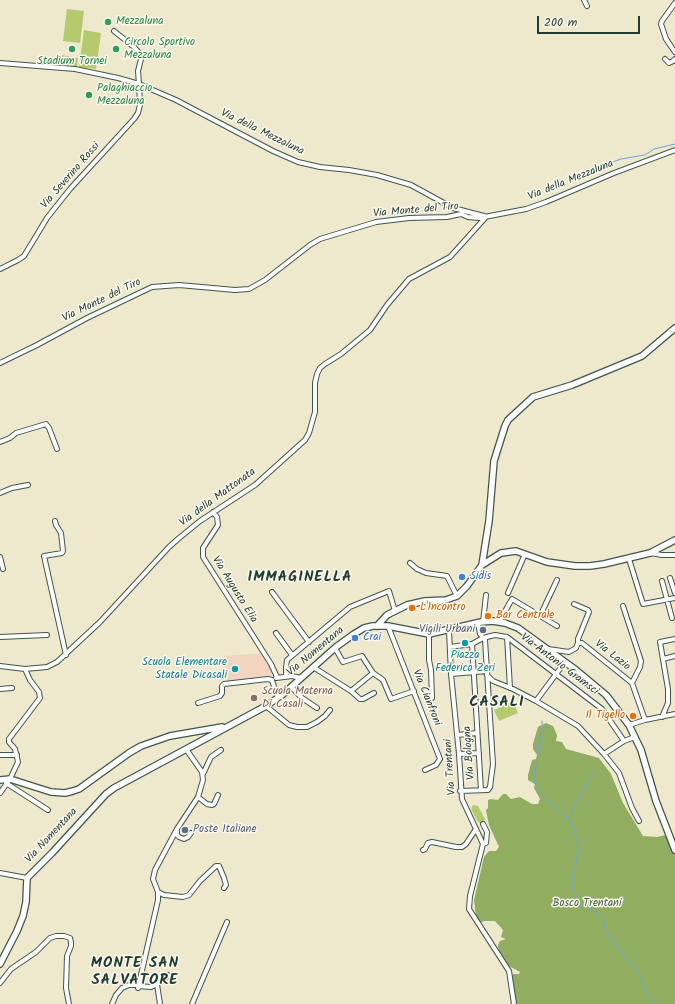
<!DOCTYPE html>
<html>
<head>
<meta charset="utf-8">
<style>
  body { margin:0 }
  #map { position:relative; width:675px; height:1004px; overflow:hidden; background:#eee8cd; font-family:Kalam,sans-serif }
  canvas { display:block }
  .scale { position:absolute; left:537px; top:16px; width:103px; height:18px; box-sizing:border-box; border:2px solid #1f3d34; border-top:0; padding-left:5px; font-size:12px; line-height:14px; white-space:nowrap; color:#1f3d34; -webkit-text-stroke:3px #fbf7ec; paint-order:stroke }
</style>
</head>
<body>
<div id="map">
<canvas width="675" height="1004"></canvas>
<div class="scale">200 m</div>
</div>
<script>
const context = document.querySelector('canvas').getContext('2d');
context.lineJoin = 'round';
function fillPath(path, color) {
  context.fillStyle = color;
  context.fill(path, 'evenodd');
}
function shape(rows) {
  const path = new Path2D();
  for (const r of rows) {
    path.moveTo(r[0], r[1]);
    for (let i = 2; i < r.length; i += 2) path.lineTo(r[i], r[i + 1]);
  }
  return path;
}
function stroke(path, color, width, dash) {
  context.strokeStyle = color;
  context.lineWidth = width;
  context.lineCap = dash ? 'butt' : 'round';
  context.setLineDash(dash || []);
  context.stroke(path);
}
function label(font, color, halo, rows, align = 'center') {
  context.font = font + ' Kalam,sans-serif';
  context.lineWidth = 3;
  context.setLineDash([]);
  context.textBaseline = 'middle';
  context.strokeStyle = halo;
  context.fillStyle = color;
  for (const [text, x, y, turn = 0] of rows) {
    context.save();
    context.translate(x, y);
    context.rotate((+turn || 0) * Math.PI / 180);
    context.textAlign = isNaN(turn) ? turn : align;
    if (halo) context.strokeText(text, 0, 0);
    context.fillText(text, 0, 0);
    context.restore();
  }
}
const built = shape([
  [262,653,271,666,273,675,227,682,224,656]
]);
const green = shape([
  [67,9,84,11,80,43,63,41],
  [84,30,101,33,96,69,79,67],
  [61,55,78,58,77,67,59,64],
  [513,701,518,713,499,721,494,710],
  [473,805,478,806,485,819,483,824,478,822,471,809]
]);
const forest = shape([
  [546,723,553,726,557,735,556,741,562,742,566,749,599,758,611,774,623,803,643,836,657,837,666,835,675,856,675,1004,516,1004,512,977,513,974,519,974,520,972,509,966,499,951,498,945,500,941,506,939,501,937,503,930,495,921,484,921,479,923,476,916,474,900,484,857,489,851,496,851,499,847,489,825,486,810,488,808,488,800,491,799,498,800,503,794,506,794,511,799,520,797,532,804,538,804,540,799,534,788,535,784,528,780,528,775,532,760,536,759,537,755,533,749,533,744,538,727]
]);
const stream = shape([
  [572,179,594,172,604,165,621,159,645,155,654,149,675,144],
  [542,721,542,732,539,742,537,764,534,773,534,782,539,790,561,814,569,819,574,829,579,849,575,867,573,871,573,891,575,898,579,903,597,913,603,918,606,931,639,974,647,993,655,1004],
  [569,818,577,801,580,797,583,790,589,781,593,771]
]);
const street = shape([
  [584,0,587,6],
  [675,3,662,21,661,24,666,39,675,52],
  [665,59,669,63,673,61,675,59],
  [0,63,75,69,118,78,139,84,138,71,141,59,140,54,134,47,114,31],
  [139,84,176,100,273,151,298,162,320,167,349,170,377,175,411,185,453,208,484,216],
  [0,269,18,260,24,256,47,218,70,189,134,119,138,113,140,105,139,84],
  [0,363,37,345,87,318,152,287,179,285,235,290,249,289,265,280,310,245,320,239,376,222,409,218,447,217,461,214,468,217,479,218,526,209,546,202,614,173,675,150],
  [0,442,10,438,16,433,46,424,49,428,57,449],
  [0,493,12,488,28,485],
  [213,512,217,517,218,525,203,548,203,557,271,664,277,677],
  [55,521,56,525,61,533,63,551,62,553,44,556,66,655],
  [650,553,662,555,675,555],
  [0,557,3,569],
  [629,559,643,604,675,598],
  [410,563,417,569,426,573,447,576,457,596],
  [670,578,675,593],
  [662,581,672,618],
  [272,592,309,642],
  [508,593,525,554],
  [623,606,641,661,640,667,632,683],
  [540,616,557,580],
  [483,622,486,595],
  [499,622,512,599,557,626],
  [388,626,440,759,436,765,425,770],
  [449,630,451,674,459,754,462,799,483,844,470,896,469,909,509,971,514,1004],
  [276,633,292,655],
  [429,634,429,660,431,670,432,698],
  [0,637,47,635],
  [507,637,510,688],
  [578,643,582,643,632,683,645,720],
  [472,644,481,790],
  [450,647,472,644,483,638,495,635,507,637,602,709,624,741],
  [335,648,343,662,362,656,373,673],
  [548,649,569,652,576,648,578,643,578,639,589,612,588,610,574,604],
  [663,659,675,656],
  [0,666,25,669,47,667,57,662,100,622,169,547,178,539,200,521,255,485,305,440,309,433,315,412,315,383,317,374,320,368,325,364,341,354,370,330,387,305,409,279,450,257,486,217],
  [313,667,351,691,360,699,363,699,374,693],
  [451,674,487,671],
  [487,675,493,681,513,689,536,701,578,726,604,754,619,773,632,808,639,821],
  [286,676,286,667,287,660,350,607,389,591,395,611],
  [276,678,292,676,301,678],
  [291,687,302,698,317,708],
  [0,689,12,688],
  [351,691,373,673,383,680,391,699,414,691],
  [536,701,565,662],
  [198,703,220,696,222,693,222,686,224,684,268,679,272,680,276,693,279,697],
  [266,706,289,725,297,727,307,727,317,722,325,716,330,710],
  [662,717,668,703,668,689,660,642,675,639],
  [629,725,645,720,675,714],
  [457,735,477,733],
  [459,754,479,753],
  [604,754,624,741,635,737],
  [0,755,17,755],
  [203,774,211,757,221,750],
  [6,783,48,810],
  [460,791,488,790,490,787,493,764,485,640,480,634,478,623],
  [0,793,10,779,18,762,15,749,9,742,9,739,40,698,39,692,30,680,25,669],
  [198,797,207,804,212,805,214,804,218,795],
  [483,824,487,832,486,843,483,844],
  [177,831,177,835,179,837,184,839,188,837,191,833],
  [423,850,425,849,428,843,432,842,456,847,462,847,466,844,476,829],
  [0,873,27,878],
  [158,892,164,895,183,897,189,895,200,881,216,866,219,866,224,878,226,885,224,888],
  [0,983,11,969,36,952,50,938,56,936,64,936,70,938,71,942,71,946,67,956,66,988,69,1004],
  [157,984,160,1004],
  [138,986,151,987,164,980,168,975],
  [138,988,158,900,158,892,153,879,155,870,177,829,198,797,203,780,202,772,186,749],
  [112,1004,116,995,122,988,129,985,139,985],
  [192,1004,227,922]
]);
const secondary = shape([
  [482,565,489,521,494,461,505,426,508,420,533,397,572,385,642,356,675,328],
  [377,626,387,615,407,605,425,601,446,600,457,596,467,586,482,565,501,553,516,551,547,562,575,566,590,566,604,564,650,553,675,540],
  [0,780,10,779,51,792,65,793,73,791,79,789,129,753,141,746,170,736,222,727],
  [0,964,17,931,23,916,26,902,27,878,52,853,106,794,114,788,266,706,282,695,336,647,354,634,364,628,373,626,388,626,429,634,481,622,493,621,505,623,518,628,576,670,606,695,629,725,641,750,656,801,675,850]
]);
const markers = [
  [108,22,4,"#2e9e5b"],
  [72,49,4,"#2e9e5b"],
  [116,49,4,"#2e9e5b"],
  [89,95,4,"#2e9e5b"],
  [462,577,4,"#3f7fe0"],
  [412,608,4,"#e8710a"],
  [488,616,4,"#e8710a"],
  [483,630,4,"#5c6f8a"],
  [355,638,4,"#3f7fe0"],
  [465,643,4,"#0f9aa8"],
  [235,669,4,"#0f9aa8"],
  [254,698,4,"#8d6e63"],
  [633,716,4,"#e8710a"],
  [185,830,4,"#5c6f8a"]
];
const leisureNames = [
  ["Mezzaluna",116,22],
  ["Circolo Sportivo",124,43],
  ["Mezzaluna",124,56],
  ["Stadium Tornei",72,62,"center"],
  ["Palaghiaccio",97,89],
  ["Mezzaluna",97,102]
];
const streetNames = [
  ["Via della Mezzaluna",262,133,26],
  ["Via Severino Rossi",71,176,-49],
  ["Via della Mezzaluna",571,181,-22],
  ["Via Monte del Tiro",416,211,-5],
  ["Via Monte del Tiro",102,301,-26],
  ["Via della Mattonata",218,498,-36],
  ["Via Augusto Elia",234,590,58],
  ["Via Nomentana",316,652,-40],
  ["Via Lazio",612,656,38],
  ["Via Antonio Gramsci",559,665,37],
  ["Via Cianfroni",426,698,68],
  ["Via Bologna",470,753,-94],
  ["Via Trentani",451,767,-94],
  ["Via Nomentana",52,836,-47]
];
const shopNames = [
  ["Sidis",470,577],
  ["Crai",363,638]
];
const foodNames = [
  ["L'Incontro",420,608],
  ["Bar Centrale",496,616],
  ["Il Tigello",625,716,"right"]
];
const serviceNames = [
  ["Vigili Urbani",475,630],
  ["Poste Italiane",193,830,"left"]
];
const cultureNames = [
  ["Piazza",465,656],
  ["Federico Zeri",465,669],
  ["Scuola Elementare",227,663,"right"],
  ["Statale Dicasali",227,676,"right"]
];
const educationNames = [
  ["Scuola Materna",262,692],
  ["Di Casali",262,705]
];
const parkNames = [
  ["Bosco Trentani",587,904]
];
const districtNames = [
  ["IMMAGINELLA",300,578],
  ["CASALI",497,703],
  ["MONTE SAN",135,964],
  ["SALVATORE",135,981]
];
fillPath(built, '#f3d4be');
fillPath(green, '#b5c96d');
fillPath(forest, '#90ad60');
stroke(stream, '#69a7db', 1);
stroke(street, '#3e574b', 6);
stroke(secondary, '#3e574b', 8);
stroke(street, '#fff', 4);
stroke(secondary, '#fff', 5.5);
for (const [x, y, r, color] of markers) {
  const dot = new Path2D();
  dot.arc(x, y, r, 0, 2 * Math.PI);
  context.fillStyle = color;
  context.fill(dot);
  stroke(dot, '#fbf7ec', 1.5);
}
label('11px', '#27864d', '#fbf7ec', leisureNames, 'left');
label('11px', '#1f3d34', '#fbf7ec', streetNames);
label('11px', '#366cbe', '#fbf7ec', shopNames, 'left');
label('11px', '#c56008', '#fbf7ec', foodNames, 'left');
label('11px', '#4e5e75', '#fbf7ec', serviceNames, 'right');
label('11px', '#0d838f', '#fbf7ec', cultureNames);
label('11px', '#785e54', '#fbf7ec', educationNames, 'left');
label('11px', '#446042', '#fbf7ec', parkNames);
context.letterSpacing = '1px';
label('bold 15px', '#1f3d34', '#fbf7ec', districtNames);
context.letterSpacing = '0px';
</script>
</body>
</html>
